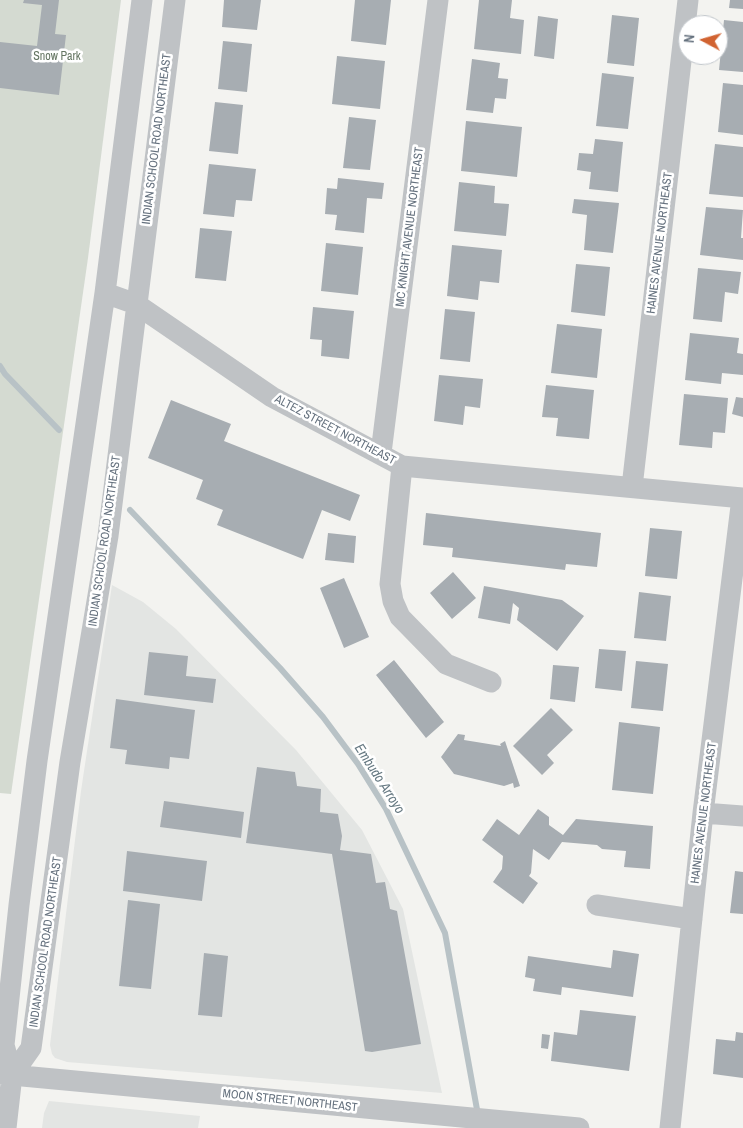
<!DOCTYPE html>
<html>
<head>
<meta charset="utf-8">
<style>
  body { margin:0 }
  #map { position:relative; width:743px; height:1128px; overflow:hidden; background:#f3f3f0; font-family:"Archivo Narrow",sans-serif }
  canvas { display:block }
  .north { position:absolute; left:678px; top:15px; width:50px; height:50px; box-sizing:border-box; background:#fff; border:1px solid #c1c6cb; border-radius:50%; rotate:276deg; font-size:14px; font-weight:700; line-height:20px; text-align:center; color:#65717e }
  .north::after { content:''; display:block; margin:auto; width:18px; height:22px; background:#d16331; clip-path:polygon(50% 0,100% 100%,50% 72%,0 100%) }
</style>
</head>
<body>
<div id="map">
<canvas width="743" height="1128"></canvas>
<div class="north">N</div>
</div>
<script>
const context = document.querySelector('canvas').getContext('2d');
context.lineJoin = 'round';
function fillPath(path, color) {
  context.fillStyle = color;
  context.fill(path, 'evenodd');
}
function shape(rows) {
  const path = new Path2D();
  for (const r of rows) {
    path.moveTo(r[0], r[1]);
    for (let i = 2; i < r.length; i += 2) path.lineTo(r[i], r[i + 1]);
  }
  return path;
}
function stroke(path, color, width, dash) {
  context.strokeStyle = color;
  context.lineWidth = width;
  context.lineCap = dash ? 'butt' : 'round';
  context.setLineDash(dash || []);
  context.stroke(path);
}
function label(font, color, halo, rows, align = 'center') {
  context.font = font + ' "Archivo Narrow",sans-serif';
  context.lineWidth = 5;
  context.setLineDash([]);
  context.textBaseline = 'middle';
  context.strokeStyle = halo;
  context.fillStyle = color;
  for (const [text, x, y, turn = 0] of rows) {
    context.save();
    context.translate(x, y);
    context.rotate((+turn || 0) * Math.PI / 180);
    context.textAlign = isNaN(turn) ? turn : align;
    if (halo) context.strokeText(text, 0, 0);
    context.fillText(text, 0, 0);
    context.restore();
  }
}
const built = shape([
  [112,585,143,602,176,629,296,750,362,830,403,909,442,1093,67,1062,55,1058,52,1054,50,1045,81,791],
  [49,1101,200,1116,198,1128,42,1128,44,1113]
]);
const green = shape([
  [0,0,121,0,88,258,11,794,0,793]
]);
const stream = shape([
  [0,366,5,374,59,430],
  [130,510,280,668,323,717,358,764,386,809,445,933,478,1115]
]);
const building = shape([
  [24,0,59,0,55,34,66,35,59,95,0,88,0,42,37,46,42,5,23,3],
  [224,0,261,0,257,30,222,27],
  [355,0,391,0,386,45,351,41],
  [479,0,512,0,510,18,524,20,521,54,474,49],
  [730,0,743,0,743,9,729,8],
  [612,15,639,18,634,66,607,63],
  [538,16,558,19,554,59,534,56],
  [724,20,743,22,743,72,719,70],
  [223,41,252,44,247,92,218,89],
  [337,56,385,61,380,109,332,104],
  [472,59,500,63,498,78,508,79,506,99,495,98,493,113,466,110],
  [602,73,634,77,628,129,596,126],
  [723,83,743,85,743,135,718,132],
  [215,102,243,105,238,154,209,151],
  [349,117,376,120,370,170,343,168],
  [466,121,522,127,517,177,461,171],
  [595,139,623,142,618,192,589,189,591,172,577,170,579,153,593,154],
  [715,144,743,147,743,197,709,194],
  [209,164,256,169,252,201,236,200,234,217,203,214],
  [338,178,384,183,382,199,367,198,364,233,335,230,337,215,325,214,327,188,337,189],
  [459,182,495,186,494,203,509,204,506,236,454,231],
  [574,199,619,203,613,253,584,250,587,215,572,213],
  [706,207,743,210,741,238,743,238,743,260,700,255],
  [200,228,232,231,226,281,195,278],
  [326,243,363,247,358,295,321,291],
  [452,245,502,250,499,283,480,281,478,300,447,296],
  [576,264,610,267,605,316,571,312],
  [698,268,741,272,738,294,725,292,722,322,693,319],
  [313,307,354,311,349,359,321,356,322,340,310,339],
  [445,309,475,312,470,362,440,359],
  [557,324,602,329,597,378,551,373],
  [690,333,739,338,737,353,743,354,743,375,722,373,721,384,685,380],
  [439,375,483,379,480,408,465,406,463,425,434,421],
  [546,385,594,390,589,439,556,436,558,418,542,417],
  [684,394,728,398,725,433,713,432,712,448,679,445],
  [736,397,743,398,743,417,732,414],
  [171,400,231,424,224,441,360,495,350,521,322,510,303,559,217,525,223,510,196,499,203,480,148,458],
  [426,513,601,533,597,567,566,564,565,570,452,557,453,548,423,545],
  [650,528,682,531,677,579,645,576],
  [328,533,356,536,354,563,325,560],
  [453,572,476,598,452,619,430,593],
  [344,578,369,637,344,648,320,588],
  [484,586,562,600,584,616,557,651,517,620,519,608,513,603,510,624,478,618],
  [639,592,671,596,666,641,634,638],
  [599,649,626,651,622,691,595,688],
  [149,652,188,656,186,676,216,679,213,703,144,695],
  [394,660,444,722,426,738,376,675],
  [636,661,668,664,663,711,631,708],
  [553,665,579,667,575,702,550,699],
  [116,699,195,710,189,759,170,757,169,769,125,764,127,750,110,748],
  [551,708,573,730,547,755,554,763,542,775,513,746],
  [619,722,660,727,653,794,612,790],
  [458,734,465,735,464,740,501,746,500,744,505,741,520,786,514,788,513,783,504,786,454,774,441,757],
  [257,767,295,772,297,786,321,789,320,812,338,814,342,836,340,850,371,854,376,883,385,882,390,909,397,911,421,1044,372,1052,365,1051,332,854,246,843],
  [164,801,244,812,241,838,160,827],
  [538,809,549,817,549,825,563,835,576,819,653,826,650,869,624,867,626,851,602,849,597,845,562,842,549,860,533,849,531,873,529,876,538,883,523,904,493,882,502,869,503,856,482,840,497,819,519,835],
  [127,851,207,861,202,901,123,891],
  [735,871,743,872,743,914,730,913],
  [128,900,160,904,151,989,119,986],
  [613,950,639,954,633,997,562,987,561,995,533,991,535,979,525,977,528,956,611,968],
  [204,953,228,956,222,1017,198,1015],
  [580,1010,636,1016,629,1071,551,1061,554,1032,577,1035],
  [736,1032,743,1033,743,1078,713,1074,716,1039,735,1041],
  [542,1034,550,1035,548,1049,541,1048]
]);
const minor = shape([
  [105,293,136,304,272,397,402,466,743,498],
  [381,453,438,0],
  [402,466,390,584,393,601,400,617,446,664,491,682],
  [632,487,688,0],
  [703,813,743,816],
  [597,905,692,919],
  [0,1074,579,1128],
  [12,1075,31,1048,70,762,108,536,175,0],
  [6,1128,12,1075,4,1045,19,905,37,761,105,293,142,0],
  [670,1128,703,813,742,498]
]);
const parkNames = [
  ["Snow Park",57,57]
];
const streetNames = [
  ["INDIAN SCHOOL ROAD NORTHEAST",157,139,-83],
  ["MC KNIGHT AVENUE NORTHEAST",410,227,-83],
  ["HAINES AVENUE NORTHEAST",660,243,-83],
  ["ALTEZ STREET NORTHEAST",335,430,28],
  ["INDIAN SCHOOL ROAD NORTHEAST",105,541,-82],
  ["HAINES AVENUE NORTHEAST",704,813,-83],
  ["INDIAN SCHOOL ROAD NORTHEAST",46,942,-82],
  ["MOON STREET NORTHEAST",290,1101,6]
];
const waterNames = [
  ["Embudo Arroyo",379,779,57]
];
fillPath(built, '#e3e5e3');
fillPath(green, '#d4dad1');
stroke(stream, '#b8c2c6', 6);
fillPath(building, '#a7adb2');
stroke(minor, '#bfc2c5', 21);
label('12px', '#657663', '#fff', parkNames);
label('12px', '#65717e', '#fff', streetNames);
label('italic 14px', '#667982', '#fff', waterNames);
</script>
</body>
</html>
